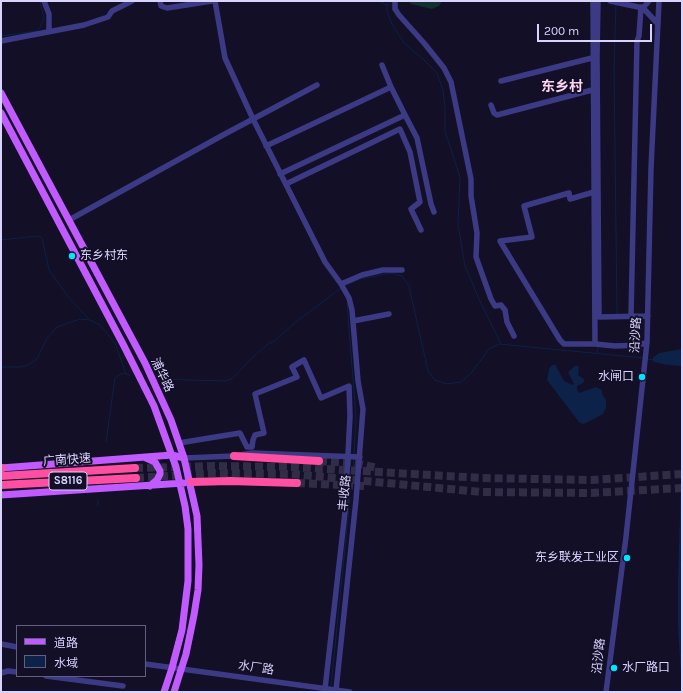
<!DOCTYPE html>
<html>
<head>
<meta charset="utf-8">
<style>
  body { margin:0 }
  #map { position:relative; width:683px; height:693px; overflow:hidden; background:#130f26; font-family:Karla,"Noto Sans SC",sans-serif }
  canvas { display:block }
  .frame { position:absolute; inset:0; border:2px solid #d9d4ff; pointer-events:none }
  .legend { position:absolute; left:16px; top:625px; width:130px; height:52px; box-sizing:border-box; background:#130f26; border:1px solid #625e7d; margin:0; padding:5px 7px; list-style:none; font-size:12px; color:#d9d4ff }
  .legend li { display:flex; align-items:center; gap:8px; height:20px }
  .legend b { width:20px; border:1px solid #625e7d }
  .scale { position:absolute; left:537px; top:24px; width:115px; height:18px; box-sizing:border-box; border:2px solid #d9d4ff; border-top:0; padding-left:5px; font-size:12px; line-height:14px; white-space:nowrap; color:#d9d4ff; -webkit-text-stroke:3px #130f26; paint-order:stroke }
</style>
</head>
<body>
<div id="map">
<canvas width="683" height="693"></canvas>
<div class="frame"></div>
<ul class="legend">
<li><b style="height:5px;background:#c25bff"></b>道路</li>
<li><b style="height:11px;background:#0c2248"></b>水域</li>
</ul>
<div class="scale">200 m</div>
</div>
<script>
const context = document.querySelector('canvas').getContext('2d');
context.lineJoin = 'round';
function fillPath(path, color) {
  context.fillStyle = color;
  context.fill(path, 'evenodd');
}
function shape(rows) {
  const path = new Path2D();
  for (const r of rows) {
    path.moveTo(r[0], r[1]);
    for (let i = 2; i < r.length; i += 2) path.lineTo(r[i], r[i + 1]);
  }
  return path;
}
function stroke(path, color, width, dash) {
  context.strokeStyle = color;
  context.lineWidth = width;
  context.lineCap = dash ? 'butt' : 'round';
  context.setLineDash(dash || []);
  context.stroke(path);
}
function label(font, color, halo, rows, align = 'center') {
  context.font = font + ' Karla,"Noto Sans SC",sans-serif';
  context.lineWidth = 4;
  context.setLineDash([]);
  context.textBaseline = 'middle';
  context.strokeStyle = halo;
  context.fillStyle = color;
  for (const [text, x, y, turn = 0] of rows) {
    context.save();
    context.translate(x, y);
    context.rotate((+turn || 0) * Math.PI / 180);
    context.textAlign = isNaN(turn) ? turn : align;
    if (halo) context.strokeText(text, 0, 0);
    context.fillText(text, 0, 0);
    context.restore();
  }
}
const green = shape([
  [408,1,442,1,439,6,432,9,411,4]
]);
const water = shape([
  [682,349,682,366,668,365,654,362,652,359,654,357,659,353],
  [555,364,564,381,573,385,574,384,568,372,576,365,579,367,578,375,584,379,584,381,583,383,577,386,577,389,579,393,596,387,602,390,602,394,606,400,606,408,603,414,586,423,583,424,579,422,547,380,549,369,551,366],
  [682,447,682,692,678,627,678,579]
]);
const stream = shape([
  [377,1,387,5,387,12,392,24,404,43,424,60,437,73,443,90,445,107,445,131,460,177,458,225,465,266,480,301,501,344],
  [387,5,389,1],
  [616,5,614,67,617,314],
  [1,36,37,31,40,27,44,19,40,1],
  [1,240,37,236,42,238,49,270,70,299,89,319],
  [344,286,360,279,392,273,402,276,409,286,428,371,435,380,447,384,461,382,472,372,489,349,499,344,644,358],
  [347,303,356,418,354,455],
  [597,353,598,347],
  [647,359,653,360],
  [1,367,21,367,28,365,37,359,47,338,57,327,80,319,90,320,100,325,115,343,126,374,130,376],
  [156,379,226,381,233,378,251,359,268,344,276,340,292,325,341,288],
  [106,442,115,378,122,373,126,374],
  [98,505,98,500],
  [331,686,354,458]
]);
const highwayTunnel = shape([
  [319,461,355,463,378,468],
  [135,468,214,466,292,467,482,478,592,480,682,474],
  [136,478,214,473,292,474,481,492,591,493,682,488],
  [297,483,364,486]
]);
const minor = shape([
  [44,1,49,14,49,32],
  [160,1,161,6,167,8,212,1],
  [215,1,225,58,253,119,325,262,341,284,349,298,352,310,358,381,363,409,356,500,336,690],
  [395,1,395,9,399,15,424,43,444,68,451,82,471,179,471,196,477,233,476,257,491,299,495,306,501,305,505,310,507,322,514,336],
  [593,1,595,344,615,346,640,345,647,342],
  [598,1,597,57,599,317,648,316],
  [610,1,643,8,658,24],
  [643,8,649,1],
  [1,41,84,25,108,17,112,11,132,1],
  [501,81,592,58],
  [491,105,494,113,497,115,592,90],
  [405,115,417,138,431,204,434,212],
  [266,146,391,87],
  [280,174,405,115,391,87,382,65],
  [286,184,400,129,410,152,420,202,411,209,421,230],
  [594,192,570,199,569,193,524,206,532,237,500,241,560,340,564,344,595,344],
  [69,220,223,135,317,85],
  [341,284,362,275,383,270,402,270],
  [631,316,637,41,639,36,641,7],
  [353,321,389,314],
  [179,443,240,433,247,447,252,447,253,440,255,435,264,433,255,394,297,377,292,367,304,360,321,398,349,386,350,416,345,512,325,689],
  [184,458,234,456,252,453,360,457],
  [1,644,17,647],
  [145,664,350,692],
  [1,673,8,671,17,672],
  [46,676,123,686],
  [606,692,626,537,647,342,651,168,659,1]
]);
const major = shape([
  [1,93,145,363,171,420,184,458,197,516,199,565,198,590,194,615,186,654,174,692],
  [1,113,124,346,154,406,176,467,185,506,188,529,188,581,182,630,172,668,164,692],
  [146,458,155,462,160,471,160,474,157,480,150,486],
  [1,468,172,455,184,458],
  [1,495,184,483]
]);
const highway = shape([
  [234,456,319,461],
  [1,468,2,468],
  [1,476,135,468],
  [191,482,230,481,297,483],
  [1,485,136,478]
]);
const markers = [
  [72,256,4,"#00e5ff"],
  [642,377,4,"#00e5ff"],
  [627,558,4,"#00e5ff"],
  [614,668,4,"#00e5ff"]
];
const shields = [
  [68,481,38]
];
const shieldNames = [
  ["S8116",68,481]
];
const poiNames = [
  ["东乡村东",80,256],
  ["水闸口",634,377,"right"],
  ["东乡联发工业区",619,558,"right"],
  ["水厂路口",622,668]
];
const streetNames = [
  ["沿沙路",636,335,-87],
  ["浦华路",162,375,64],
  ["广南快速",67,460,-4],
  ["丰收路",345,493,-85],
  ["沿沙路",599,656,-84],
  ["水厂路",256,668,8]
];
const quarterNames = [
  ["东乡村",562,87]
];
fillPath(green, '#12302f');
fillPath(water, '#0c2248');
stroke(stream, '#0c2248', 1);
stroke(highwayTunnel, '#312d47', 8, [8, 4]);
stroke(minor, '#3d3a85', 5.5);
stroke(major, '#c25bff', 7);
stroke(highway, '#ff4fa3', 8);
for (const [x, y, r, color] of markers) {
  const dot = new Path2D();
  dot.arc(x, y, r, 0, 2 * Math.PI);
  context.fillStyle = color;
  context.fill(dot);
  stroke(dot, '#130f26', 1.5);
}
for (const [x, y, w] of shields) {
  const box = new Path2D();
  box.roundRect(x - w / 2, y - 9, w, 18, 3);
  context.fillStyle = '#130f26';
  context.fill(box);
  stroke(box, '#d9d4ff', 1);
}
label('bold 11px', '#d9d4ff', null, shieldNames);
label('12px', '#d9d4ff', '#130f26', poiNames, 'left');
label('12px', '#d9d4ff', '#130f26', streetNames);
label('bold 14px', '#ffd6f0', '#130f26', quarterNames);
</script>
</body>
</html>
